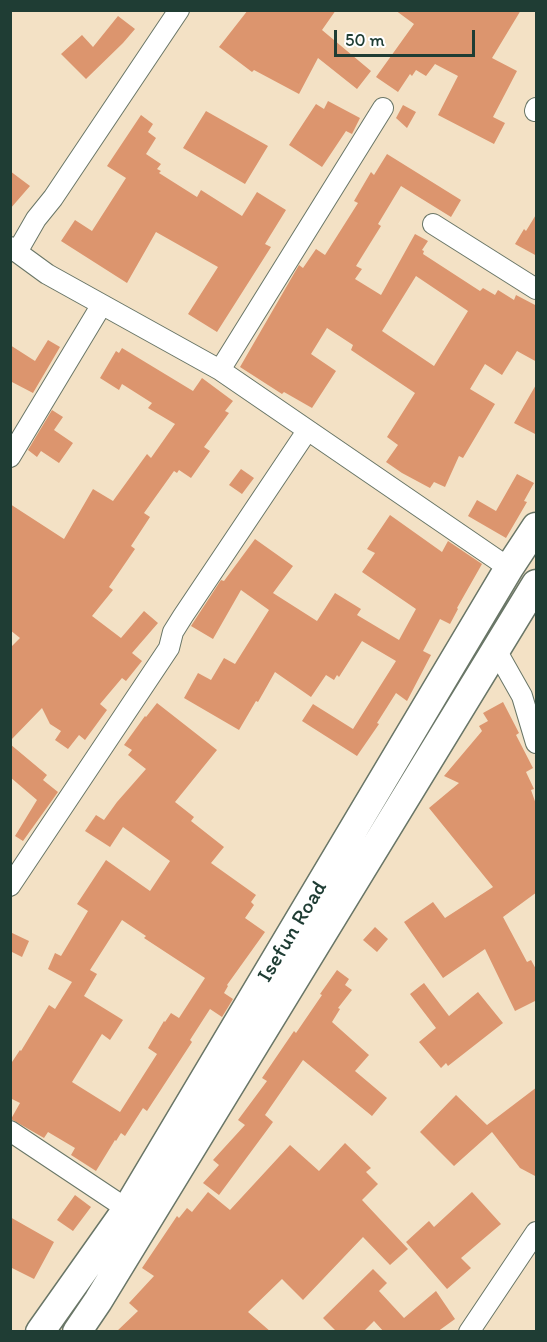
<!DOCTYPE html>
<html>
<head>
<meta charset="utf-8">
<style>
  body { margin:0 }
  #map { position:relative; width:547px; height:1342px; overflow:hidden; background:#f3e1c5; font-family:Itim,sans-serif }
  canvas { display:block }
  .frame { position:absolute; inset:0; border:12px solid #1f3d34; pointer-events:none }
  .scale { position:absolute; left:334px; top:30px; width:141px; height:27px; box-sizing:border-box; border:3px solid #1f3d34; border-top:0; padding-left:8px; font-size:18px; line-height:21px; white-space:nowrap; color:#1f3d34; -webkit-text-stroke:4px #fff; paint-order:stroke }
</style>
</head>
<body>
<div id="map">
<canvas width="547" height="1342"></canvas>
<div class="frame"></div>
<div class="scale">50 m</div>
</div>
<script>
const context = document.querySelector('canvas').getContext('2d');
context.lineJoin = 'round';
function fillPath(path, color) {
  context.fillStyle = color;
  context.fill(path, 'evenodd');
}
function shape(rows) {
  const path = new Path2D();
  for (const r of rows) {
    path.moveTo(r[0], r[1]);
    for (let i = 2; i < r.length; i += 2) path.lineTo(r[i], r[i + 1]);
  }
  return path;
}
function stroke(path, color, width, dash) {
  context.strokeStyle = color;
  context.lineWidth = width;
  context.lineCap = dash ? 'butt' : 'round';
  context.setLineDash(dash || []);
  context.stroke(path);
}
function label(font, color, halo, rows, align = 'center') {
  context.font = font + ' Itim,sans-serif';
  context.lineWidth = 6;
  context.setLineDash([]);
  context.textBaseline = 'middle';
  context.strokeStyle = halo;
  context.fillStyle = color;
  for (const [text, x, y, turn = 0] of rows) {
    context.save();
    context.translate(x, y);
    context.rotate((+turn || 0) * Math.PI / 180);
    context.textAlign = isNaN(turn) ? turn : align;
    if (halo) context.strokeText(text, 0, 0);
    context.fillText(text, 0, 0);
    context.restore();
  }
}
const building = shape([
  [248,10,336,10,322,30,371,71,357,89,318,58,299,94,254,70,252,72,219,47],
  [395,10,521,10,492,58,517,71,493,117,505,123,494,144,438,115,458,76,435,64,426,76,416,70,412,76,410,74,398,92,376,77,414,24],
  [118,16,135,29,123,43,86,79,61,54,82,35,93,47],
  [328,101,360,118,352,134,346,131,322,167,289,145,316,104,324,109],
  [403,105,416,112,407,128,396,118],
  [206,111,268,146,245,184,183,148],
  [141,115,153,124,148,132,156,138,146,154,161,164,157,169,161,171,159,173,197,197,201,190,242,216,257,192,286,210,265,244,271,247,217,332,188,314,218,267,156,232,127,283,61,241,75,220,92,231,126,178,107,166],
  [387,154,461,200,451,217,401,186,378,224,381,226,356,266,362,269,355,279,381,295,415,234,428,241,422,250,424,251,423,254,480,291,483,288,495,295,498,290,514,300,516,295,537,306,537,362,517,351,502,375,485,364,470,389,495,404,463,458,459,456,445,487,434,482,430,488,402,473,386,462,398,445,387,437,415,393,351,350,353,345,327,328,311,354,336,371,312,408,284,392,282,394,240,367,299,265,303,268,316,249,325,255,358,203,354,201,371,172,374,175],
  [416,276,468,311,434,366,382,331],
  [10,171,30,186,10,209],
  [537,213,537,256,515,244,524,229,526,231],
  [48,340,60,347,33,393,10,381,10,345,35,361],
  [122,348,193,391,202,378,233,401,225,411,229,413,204,447,210,451,191,478,179,470,177,473,174,471,144,513,150,517,131,546,135,549,109,587,113,590,92,616,121,638,144,611,158,623,132,653,142,661,126,681,122,678,100,704,107,710,85,740,79,735,68,749,55,740,61,731,50,724,42,708,10,741,10,648,20,638,10,630,10,504,64,539,93,489,113,501,147,454,151,458,175,424,148,408,152,403,122,384,119,390,100,378,116,351,119,353],
  [537,383,537,435,514,423],
  [52,410,63,417,54,430,73,443,59,463,41,451,37,457,28,450],
  [241,469,254,478,242,494,229,485],
  [517,474,534,483,524,501,527,502,506,538,468,516,477,500,496,511],
  [390,515,442,552,448,541,482,564,457,608,458,609,450,624,440,619,423,651,431,655,407,701,396,693,377,723,379,724,357,756,302,721,313,704,353,729,396,661,362,641,339,677,337,675,334,680,326,675,311,697,275,672,258,702,256,701,239,730,184,698,198,673,211,680,224,658,235,664,269,610,241,590,213,639,191,626,221,580,224,581,255,539,293,566,273,593,317,621,335,593,361,609,357,615,399,640,416,609,362,572,375,553,367,549],
  [503,702,519,733,516,735,533,768,526,772,534,789,531,790,537,807,537,892,503,917,527,962,531,960,537,971,537,1000,515,1011,485,949,443,978,404,922,433,902,445,918,493,887,429,808,459,783,444,776,482,731,479,726,488,721,483,713],
  [157,703,217,750,175,802,194,817,191,821,224,847,211,863,256,895,251,902,254,905,245,918,265,932,227,985,228,986,224,993,233,999,222,1017,210,1009,190,1040,192,1042,147,1111,143,1108,125,1136,121,1133,116,1141,115,1140,96,1171,71,1155,75,1148,48,1132,44,1138,11,1119,20,1103,10,1098,10,1065,20,1050,21,1051,49,1005,55,1009,72,982,48,969,55,953,61,956,88,911,77,904,106,860,150,891,170,861,123,827,110,847,85,831,96,815,104,820,117,802,146,769,128,755,132,750,124,745,145,716,146,717],
  [122,920,146,936,144,938,205,978,179,1018,171,1013,165,1022,164,1021,148,1048,157,1054,120,1112,72,1082,102,1034,110,1040,123,1020,84,996,97,974,90,970],
  [10,744,47,775,43,780,58,792,23,841,15,836,37,800,10,777],
  [375,927,388,939,377,952,363,940],
  [10,932,29,941,22,957,10,951],
  [337,970,349,979,345,985,352,990,338,1008,340,1009,332,1022,369,1055,355,1071,387,1098,372,1116,303,1060,265,1115,273,1122,219,1195,203,1183,219,1165,213,1160,245,1125,238,1120,267,1081,262,1078,294,1031,296,1033,322,995,320,994],
  [424,983,449,1016,478,992,503,1023,448,1066,446,1063,441,1068,419,1042,436,1028,410,994],
  [537,1087,537,1177,520,1168,492,1132,454,1166,420,1132,456,1095,487,1125],
  [345,1143,371,1168,366,1172,378,1184,362,1200,408,1249,390,1265,363,1237,303,1300,282,1279,248,1312,271,1332,116,1332,138,1311,129,1303,154,1276,142,1268,177,1216,179,1218,187,1208,192,1212,208,1192,230,1210,290,1145,319,1171],
  [472,1192,501,1224,461,1258,471,1268,447,1289,406,1242,429,1221,434,1227],
  [75,1195,91,1207,73,1231,57,1220],
  [10,1217,54,1242,34,1279,10,1267],
  [373,1269,387,1283,379,1291,404,1318,436,1291,455,1319,437,1332,384,1332,374,1321,363,1332,337,1332,323,1318]
]);
const street = shape([
  [535,111,536,108],
  [433,224,536,289],
  [10,247,47,274,220,370,509,568],
  [17,252,36,219,53,198,179,10],
  [220,370,383,108],
  [10,457,101,306],
  [496,650,522,696,536,743],
  [10,886,169,648,173,632,183,616,307,431],
  [10,1131,127,1209],
  [469,1332,536,1232]
]);
const secondary = shape([
  [40,1332,127,1209,509,568,536,527],
  [77,1332,98,1301,536,584]
]);
const streetNames = [
  ["Isefun Road",293,932,-59]
];
fillPath(building, '#dc956e');
stroke(street, '#697667', 22);
stroke(secondary, '#697667', 31);
stroke(street, '#fff', 20);
stroke(secondary, '#fff', 28);
label('22px', '#1f3d34', '#fff', streetNames);
</script>
</body>
</html>
